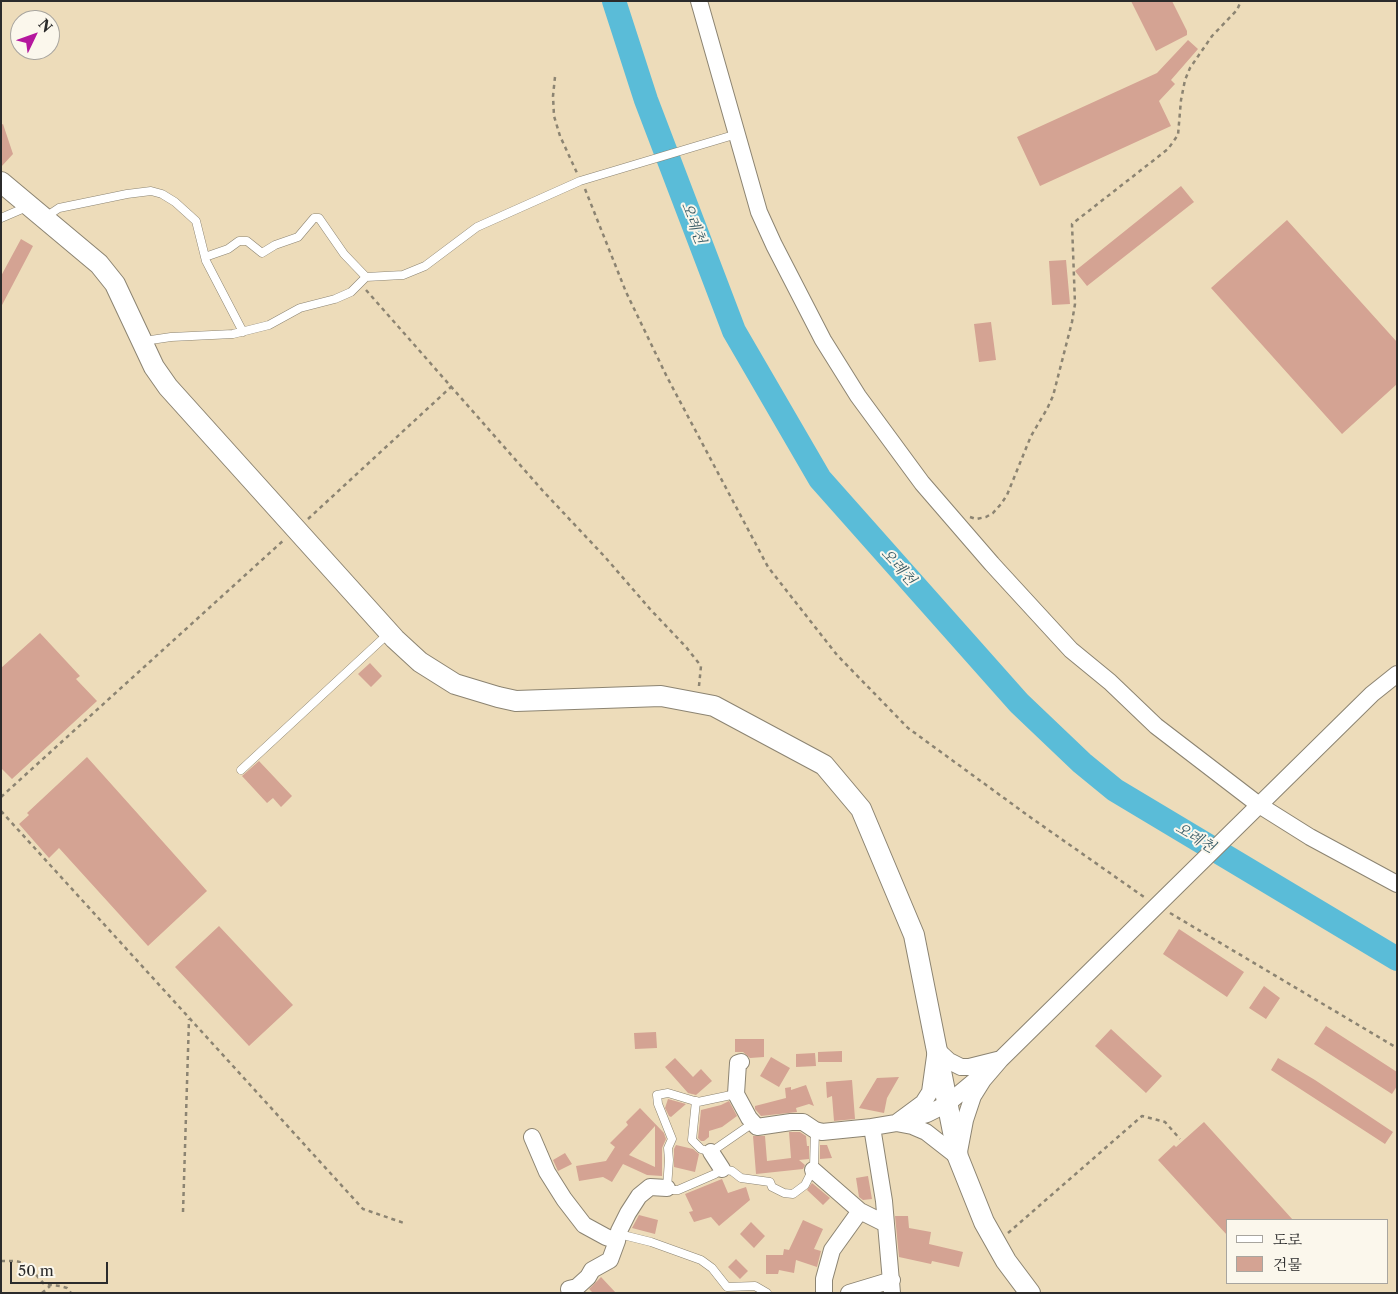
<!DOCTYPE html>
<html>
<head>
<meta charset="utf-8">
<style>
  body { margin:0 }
  #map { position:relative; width:1398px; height:1294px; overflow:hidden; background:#eddcba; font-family:"Libre Caslon Text","Noto Serif KR",serif }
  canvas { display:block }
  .frame { position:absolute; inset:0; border:2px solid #2b2b2b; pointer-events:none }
  .legend { position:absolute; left:1226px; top:1219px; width:162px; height:65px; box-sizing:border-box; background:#fbf7ec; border:1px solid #a8a59f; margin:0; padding:6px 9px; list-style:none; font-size:15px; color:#2b2b2b }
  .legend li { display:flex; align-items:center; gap:10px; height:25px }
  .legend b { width:25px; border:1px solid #a8a59f }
  .north { position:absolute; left:10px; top:10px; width:50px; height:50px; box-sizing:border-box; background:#fbf7ec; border:1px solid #a8a59f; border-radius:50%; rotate:48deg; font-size:14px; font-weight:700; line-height:20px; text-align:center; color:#2b2b2b }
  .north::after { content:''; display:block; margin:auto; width:18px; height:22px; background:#b5179e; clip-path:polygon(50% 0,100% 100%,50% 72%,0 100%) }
  .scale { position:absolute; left:10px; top:1262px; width:98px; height:22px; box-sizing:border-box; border:2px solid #2b2b2b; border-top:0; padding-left:6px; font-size:15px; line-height:18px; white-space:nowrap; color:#2b2b2b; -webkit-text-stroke:4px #fbf7ec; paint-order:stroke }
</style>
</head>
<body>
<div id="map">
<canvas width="1398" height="1294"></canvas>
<div class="frame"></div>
<ul class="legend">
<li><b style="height:6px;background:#fff"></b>도로</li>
<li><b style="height:14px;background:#d4a393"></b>건물</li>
</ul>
<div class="north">N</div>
<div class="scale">50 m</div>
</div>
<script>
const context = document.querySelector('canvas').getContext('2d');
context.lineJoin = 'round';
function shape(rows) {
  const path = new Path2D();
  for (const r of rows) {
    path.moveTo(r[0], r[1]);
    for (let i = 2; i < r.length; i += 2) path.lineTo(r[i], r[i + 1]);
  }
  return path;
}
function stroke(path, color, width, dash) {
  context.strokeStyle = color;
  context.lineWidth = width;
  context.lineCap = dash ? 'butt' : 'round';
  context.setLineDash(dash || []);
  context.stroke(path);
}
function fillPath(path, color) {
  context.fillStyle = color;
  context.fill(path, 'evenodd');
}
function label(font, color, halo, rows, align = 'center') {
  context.font = font + ' "Libre Caslon Text","Noto Serif KR",serif';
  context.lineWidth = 4;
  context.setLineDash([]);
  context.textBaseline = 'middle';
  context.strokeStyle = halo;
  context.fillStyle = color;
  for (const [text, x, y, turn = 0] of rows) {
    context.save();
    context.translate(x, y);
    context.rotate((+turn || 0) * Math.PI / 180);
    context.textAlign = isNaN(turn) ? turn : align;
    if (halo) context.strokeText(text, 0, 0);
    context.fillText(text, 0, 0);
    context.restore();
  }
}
const river = shape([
  [614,1,646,100,734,331,820,479,1019,703,1082,763,1115,790,1397,959]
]);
const building = shape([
  [1131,1,1172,1,1187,31,1187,35,1156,51],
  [1188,40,1198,49,1171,80,1175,84,1159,101,1171,126,1040,186,1017,137,1157,73],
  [3,124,13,154,1,167,1,125],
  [1181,186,1194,202,1087,286,1075,271],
  [1287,220,1397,342,1397,384,1342,434,1211,288],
  [21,239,33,246,1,307,1,276],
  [1066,260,1070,304,1052,305,1049,261],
  [991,322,996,360,979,362,974,324],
  [40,633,80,676,76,679,97,701,12,779,1,768,1,668],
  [370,663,382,676,371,687,358,674],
  [87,757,207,891,148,946,59,848,49,858,19,824,29,815,27,813],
  [259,761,292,796,281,807,273,798,267,803,242,776],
  [219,926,293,1005,249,1046,175,967],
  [1179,929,1244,972,1227,997,1163,954],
  [1264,986,1280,998,1266,1019,1249,1008],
  [1326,1026,1397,1072,1397,1086,1392,1094,1314,1044],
  [1111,1029,1162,1076,1146,1093,1095,1046],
  [656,1032,657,1048,635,1049,634,1033],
  [735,1039,764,1039,764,1057,750,1058,743,1052,735,1052],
  [842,1051,842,1062,818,1062,818,1052],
  [815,1053,816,1066,796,1067,796,1054],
  [771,1057,790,1068,779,1087,760,1076],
  [675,1058,693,1077,701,1069,712,1081,696,1095,688,1093,665,1067],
  [1278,1058,1315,1080,1393,1132,1385,1144,1271,1070],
  [899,1077,887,1098,884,1113,859,1108,877,1078],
  [852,1080,855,1119,834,1121,832,1096,827,1098,826,1082],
  [806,1085,814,1106,809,1104,796,1108,797,1112,761,1116,755,1109,755,1106,786,1098,785,1088,791,1087,791,1090],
  [668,1099,686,1104,671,1117,669,1116,665,1108],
  [729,1101,737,1116,722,1127,709,1131,709,1137,704,1141,701,1141,698,1138,701,1110,721,1105],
  [640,1108,664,1133,666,1139,662,1148,662,1176,647,1175,623,1164,612,1182,603,1177,579,1181,576,1166,606,1161,615,1147,610,1143,628,1125,626,1122],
  [655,1126,655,1167,629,1155],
  [1204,1122,1293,1220,1227,1220,1227,1235,1158,1160,1174,1145,1176,1147],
  [789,1132,800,1132,806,1136,807,1146,809,1146,809,1159,799,1160,805,1165,803,1169,756,1174,753,1136,765,1136,767,1161,791,1158],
  [676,1145,693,1149,699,1154,695,1172,674,1167,674,1149],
  [820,1145,827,1145,832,1158,820,1159],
  [565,1153,572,1164,558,1171,553,1160],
  [868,1176,872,1199,863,1200,859,1197,856,1178],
  [722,1179,728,1193,746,1187,750,1200,719,1226,711,1217,694,1222,689,1212,693,1211,685,1194],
  [812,1183,830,1198,823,1205,807,1190],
  [639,1215,658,1220,655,1234,632,1228],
  [895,1216,908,1216,909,1228,931,1232,929,1244,963,1252,959,1267,932,1261,931,1264,899,1257],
  [803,1220,823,1229,814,1249,821,1251,817,1267,796,1260,794,1273,779,1270,778,1274,766,1274,766,1255,783,1255,784,1249,789,1250],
  [751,1222,765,1236,754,1248,740,1234],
  [736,1259,748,1271,740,1279,728,1267],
  [601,1277,616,1293,593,1293,589,1289]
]);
const path = shape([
  [555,77,553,96,554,116,560,136,577,173],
  [585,189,626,292,667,377,768,567,837,655,908,728,1030,817,1144,897],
  [366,290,543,491,605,557,650,609,686,647,701,666,699,686],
  [970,517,976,519,986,517,993,513,1001,504,1007,495,1031,436,1047,409,1053,396,1072,322,1075,304,1072,224,1168,149,1178,135,1181,100,1185,80,1190,68,1212,36,1237,10,1241,1],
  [308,519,452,386],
  [1,797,285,539],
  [1,811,363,1209,404,1223],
  [1170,913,1397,1048],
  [1396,1161,1397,1161],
  [183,1212,189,1019],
  [1008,1233,1142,1116,1165,1122,1180,1139],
  [1,1261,16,1261,23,1263,32,1270,44,1284,60,1286,67,1288,71,1293],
  [42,1293,50,1286]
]);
const service = shape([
  [1,218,29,206],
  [44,218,59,208,127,194,151,191,162,194,175,202,196,221,206,261,243,332],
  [205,257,228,249,239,241,247,241,262,253,275,245,298,237,314,218,319,218,344,254,366,277],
  [144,341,171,337,233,334,269,325,300,308,335,299,351,292,366,277,403,275,425,266,477,227,580,181,737,134],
  [241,770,389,633],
  [736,1094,698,1102,668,1093,657,1095,658,1104,672,1139,668,1148,669,1160,667,1188,670,1190,678,1190,715,1174,722,1169,732,1171,741,1178,770,1182,772,1187,784,1193,793,1194,805,1185,814,1167,815,1130],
  [696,1101,692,1140,701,1149,711,1152,753,1123],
  [619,1234,651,1242,701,1260,712,1268,727,1287,755,1286,767,1293]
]);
const minor = shape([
  [699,1,759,212,774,245,823,340,858,396,922,483,992,564,1071,650,1110,682,1156,726,1259,805,1310,837,1397,884],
  [936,1049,949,1061,961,1067,969,1067,1001,1059,983,1080,973,1096,965,1120,958,1157,926,1132,912,1126,896,1123,923,1103,930,1092,936,1049],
  [741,1062,738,1063,736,1094,749,1118,757,1127,791,1122,803,1122,815,1130,822,1132,872,1127],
  [532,1137,547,1172,564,1199,584,1225,606,1237,617,1241],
  [711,1152,722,1169],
  [813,1170,860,1211,886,1224],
  [569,1289,577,1287,588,1277,592,1270,610,1260,617,1241,619,1231,628,1213,639,1196,650,1187,667,1188],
  [824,1293,824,1279,832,1250,860,1211],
  [849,1293,892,1280],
  [892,1293,884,1201,872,1127,896,1123,927,1114,947,1104,1001,1059,1372,694,1397,674]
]);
const tertiary = shape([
  [1,182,99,264,115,284,154,367,168,387,395,639,420,662,455,684,498,697,516,701,661,696,714,706,824,765,861,809,914,935,958,1157,984,1222,1006,1261,1030,1293]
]);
const waterNames = [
  ["오례천",693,223,69],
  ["오례천",898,567,48],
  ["오례천",1195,838,31]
];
stroke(river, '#5abcd8', 24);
fillPath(building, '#d4a393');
stroke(service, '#8c8472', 9);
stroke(minor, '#8c8472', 18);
stroke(tertiary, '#8c8472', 22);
stroke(path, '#8c8472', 2.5, [4, 4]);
stroke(service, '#fff', 8);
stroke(minor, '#fff', 16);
stroke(tertiary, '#fff', 20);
label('italic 15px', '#3b5e68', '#fbf7ec', waterNames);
</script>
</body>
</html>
